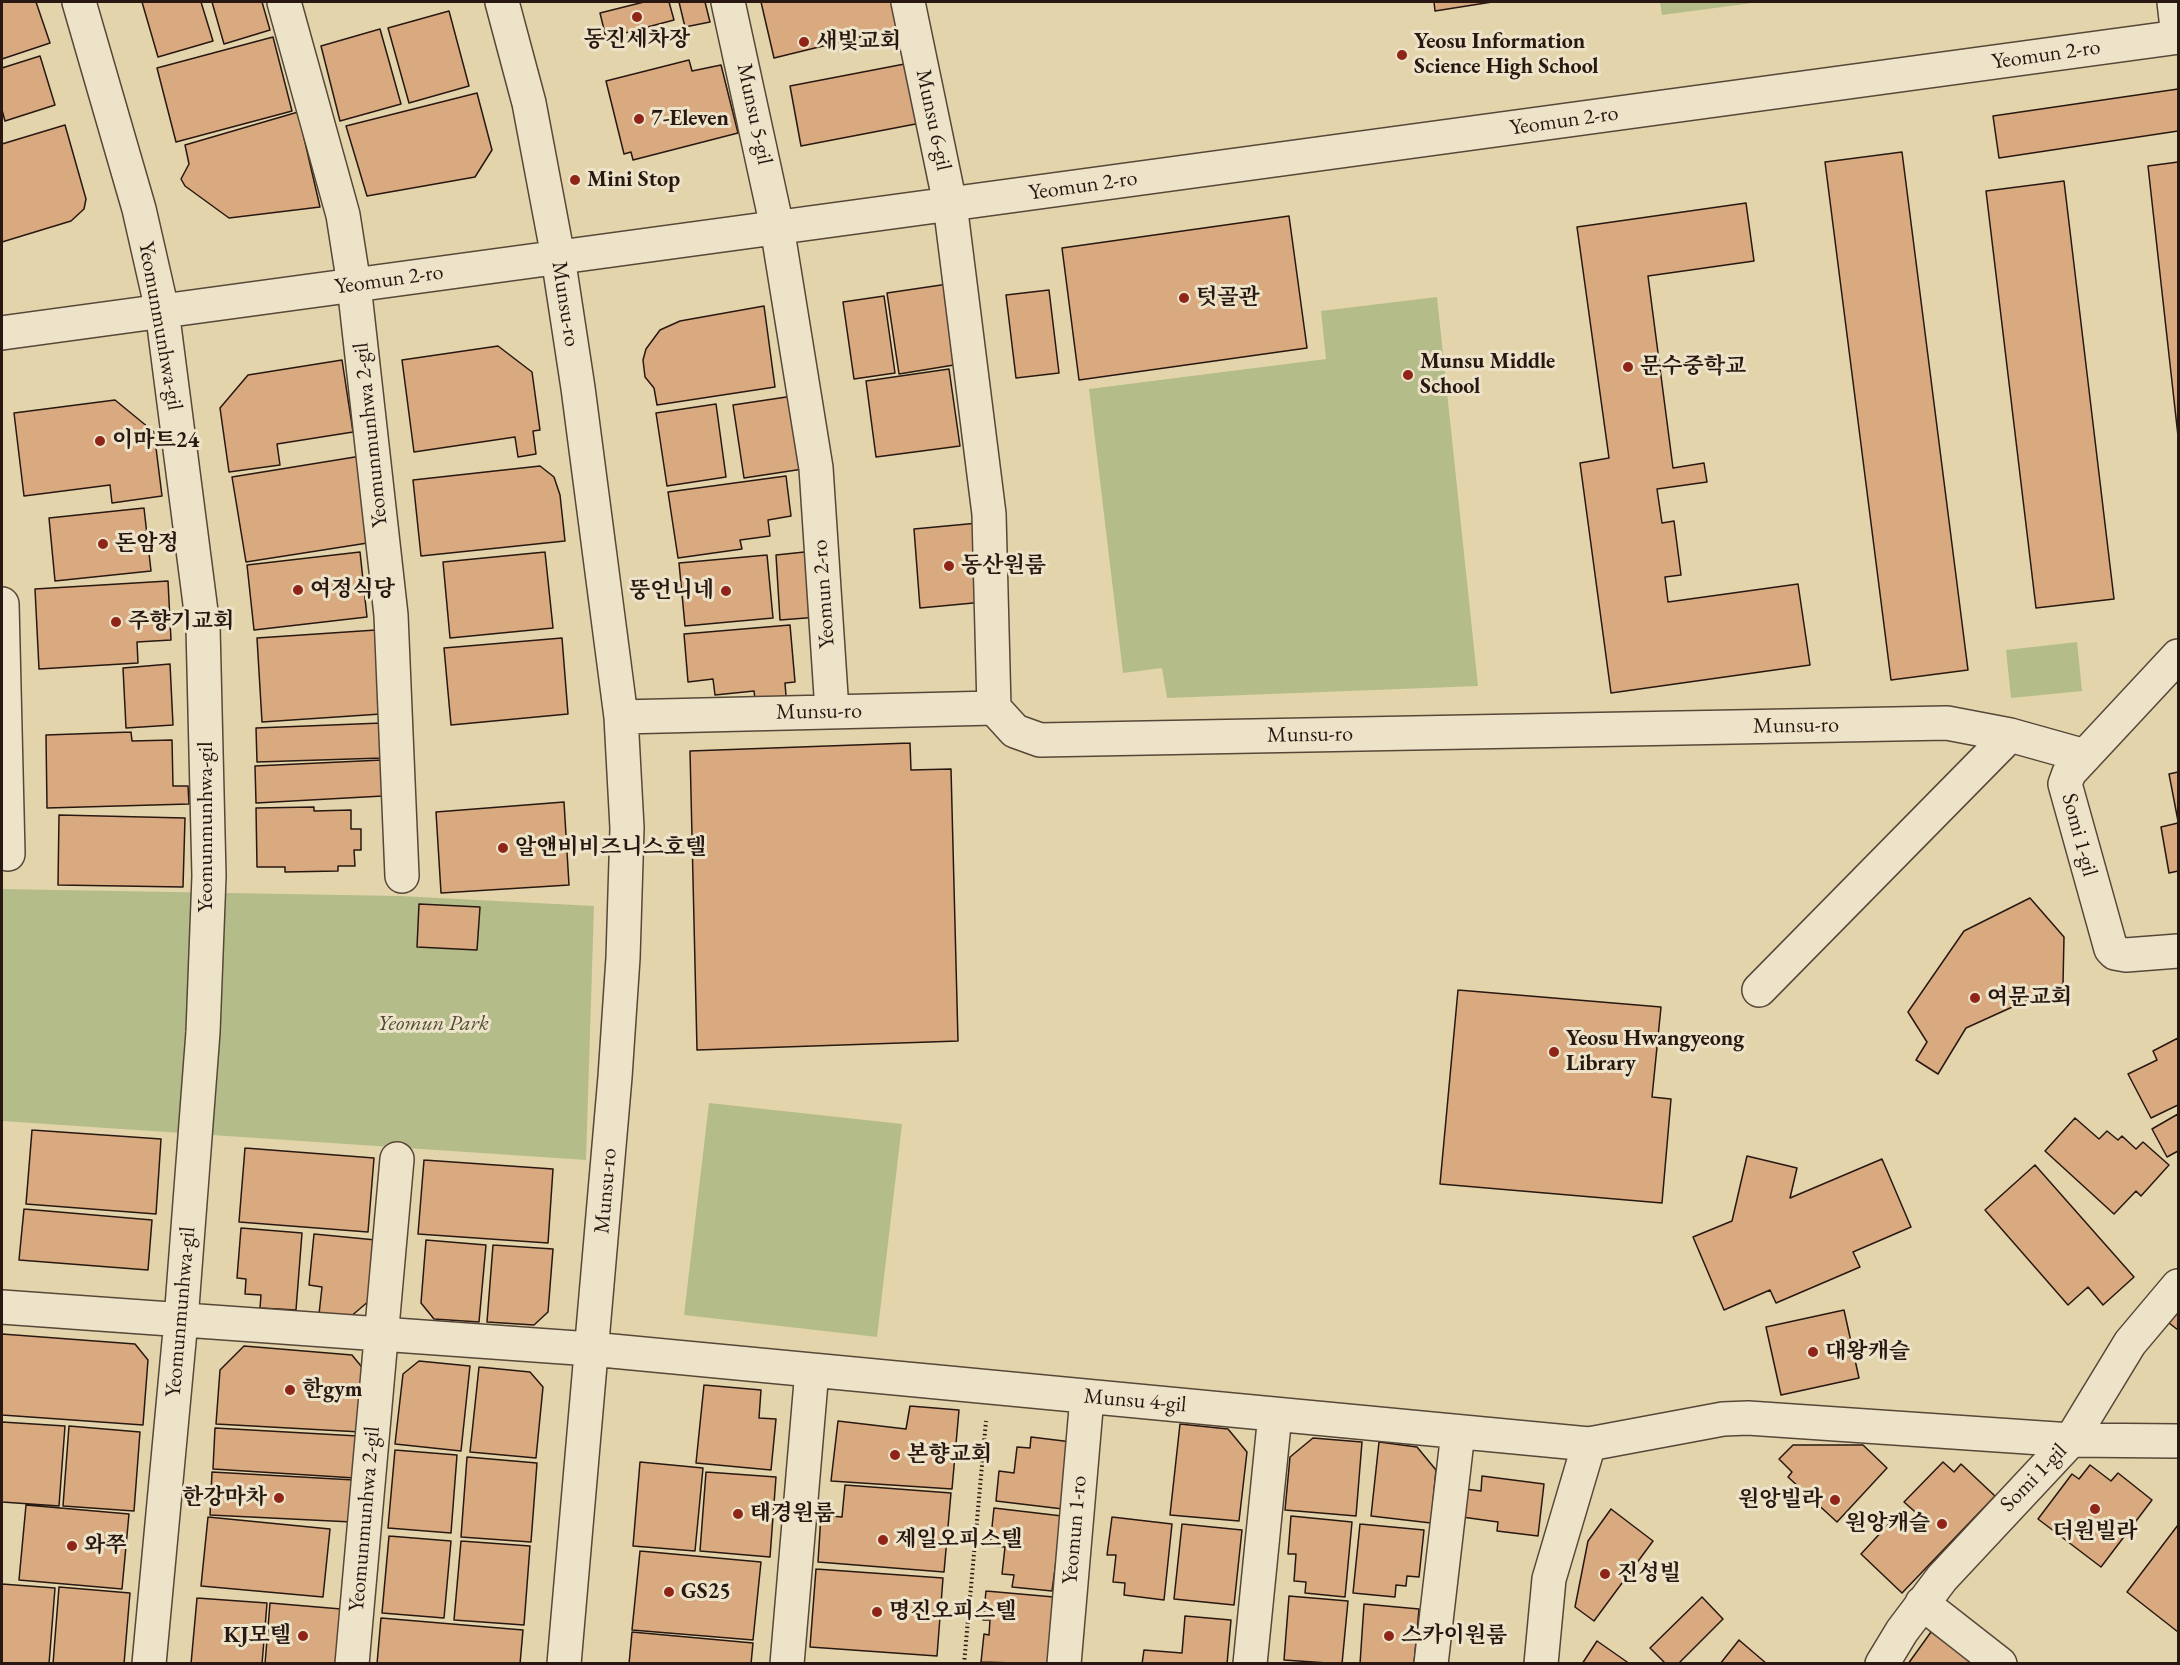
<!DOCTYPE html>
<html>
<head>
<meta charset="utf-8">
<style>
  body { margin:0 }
  #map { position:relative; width:2180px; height:1665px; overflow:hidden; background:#e3d4ac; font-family:"EB Garamond",serif }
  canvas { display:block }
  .frame { position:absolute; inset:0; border:3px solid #281811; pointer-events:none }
</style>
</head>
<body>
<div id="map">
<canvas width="2180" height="1665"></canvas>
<div class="frame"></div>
</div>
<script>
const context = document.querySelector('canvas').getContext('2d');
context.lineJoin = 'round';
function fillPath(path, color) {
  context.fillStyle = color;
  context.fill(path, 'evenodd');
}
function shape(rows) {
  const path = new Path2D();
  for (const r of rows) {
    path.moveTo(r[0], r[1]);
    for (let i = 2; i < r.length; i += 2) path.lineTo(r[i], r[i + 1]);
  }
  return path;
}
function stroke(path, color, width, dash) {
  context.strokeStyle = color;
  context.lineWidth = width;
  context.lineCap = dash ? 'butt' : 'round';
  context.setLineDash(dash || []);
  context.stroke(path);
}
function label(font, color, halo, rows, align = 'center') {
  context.font = font + ' "EB Garamond","Noto Serif KR",serif';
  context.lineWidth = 6;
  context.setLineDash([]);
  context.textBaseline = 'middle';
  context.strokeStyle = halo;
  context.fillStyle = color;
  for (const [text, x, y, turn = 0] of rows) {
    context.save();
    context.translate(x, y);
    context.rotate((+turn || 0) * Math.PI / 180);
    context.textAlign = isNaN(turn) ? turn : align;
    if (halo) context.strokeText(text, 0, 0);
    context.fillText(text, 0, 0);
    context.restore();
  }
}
const green = shape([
  [1660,2,1760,2,1662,15],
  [1437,297,1478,686,1167,698,1162,668,1123,673,1089,389,1326,359,1321,311],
  [2077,642,2082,691,2011,698,2006,650],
  [2,889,400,896,594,906,586,1160,2,1121],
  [709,1103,902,1124,877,1337,684,1315]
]);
const building = shape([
  [2,2,36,2,50,43,2,59,2,2],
  [142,2,201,2,213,41,158,57,142,2],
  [212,2,262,2,270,30,224,44,212,2],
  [644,2,669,2,674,20,606,38,600,13,644,2],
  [679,2,705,2,710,22,685,27,679,2],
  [761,2,895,2,901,27,774,58,761,2],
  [1434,2,1492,2,1435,11,1434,2],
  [449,11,469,86,409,103,388,28,449,11],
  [380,29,401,104,340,121,321,46,380,29],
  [273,37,292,111,176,142,157,68,273,37],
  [40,56,55,105,5,121,2,110,2,68,40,56],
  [689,60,692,71,721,65,738,133,633,160,631,152,624,154,606,81,689,60],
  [915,62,926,122,801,146,790,86,915,62],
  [2178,89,2178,131,1999,158,1993,116,2178,89],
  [477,93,492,150,475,177,367,196,346,126,477,93],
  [298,112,320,207,229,218,185,186,181,179,189,164,185,145,298,112],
  [65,125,86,199,84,209,71,221,2,242,2,144,65,125],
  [1902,152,1968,670,1891,680,1825,162,1902,152],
  [2178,162,2178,436,2148,166,2178,162],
  [2064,181,2114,599,2036,608,1986,191,2064,181],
  [1746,203,1754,261,1648,276,1673,468,1704,463,1707,482,1657,489,1662,523,1674,521,1681,575,1665,577,1668,602,1798,584,1810,665,1611,693,1580,463,1609,458,1577,227,1746,203],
  [1289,216,1307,348,1079,380,1062,248,1289,216],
  [948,284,960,364,899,374,887,293,948,284],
  [1049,290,1059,373,1016,378,1006,295,1049,290],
  [884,296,895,373,854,379,843,302,884,296],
  [764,306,775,387,657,405,654,388,645,377,643,360,646,349,660,330,680,321,764,306],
  [498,346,532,372,540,430,533,431,536,454,518,457,515,437,414,452,402,360,498,346],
  [342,360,353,432,277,444,280,465,229,472,220,408,248,375,342,360],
  [949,369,960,446,876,457,866,381,949,369],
  [793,396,803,469,744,478,733,405,793,396],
  [115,400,154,432,162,496,112,503,110,485,24,496,14,413,115,400],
  [716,404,726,477,667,486,656,413,716,404],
  [361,456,374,542,246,562,232,477,361,456],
  [540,466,554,477,560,495,565,541,421,556,413,480,540,466],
  [786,476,791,516,768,520,770,536,740,540,742,549,678,558,668,492,786,476],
  [144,508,151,571,55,581,49,518,144,508],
  [978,523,984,602,920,608,914,529,978,523],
  [814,551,819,617,780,620,776,555,814,551],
  [360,552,367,617,254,630,247,565,360,552],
  [545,552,553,628,450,638,443,562,545,552],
  [767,555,773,618,685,626,679,563,767,555],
  [168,581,171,640,137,642,138,663,39,669,35,589,168,581],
  [790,625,795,682,785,683,786,696,755,699,754,691,715,695,713,679,688,682,684,634,790,625],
  [376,630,381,714,262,722,257,638,376,630],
  [562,638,568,714,451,725,444,648,562,638],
  [170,664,173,725,126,728,123,668,170,664],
  [382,723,383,758,257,762,256,728,382,723],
  [131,732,132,741,172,740,173,786,188,786,189,804,47,808,46,735,131,732],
  [910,743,911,770,951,769,958,1041,697,1050,690,751,910,743],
  [382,760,383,796,256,803,255,766,382,760],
  [2178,772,2178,821,2169,774,2178,772],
  [564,802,569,885,441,893,436,812,564,802],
  [314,807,314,811,351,810,351,829,361,829,361,850,354,850,355,866,338,866,338,871,285,872,285,867,257,867,256,808,314,807],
  [59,815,185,818,183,887,58,885,59,815],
  [2178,823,2178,871,2169,873,2161,827,2178,823],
  [2030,898,2064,937,2063,984,1966,1028,1938,1074,1916,1060,1927,1042,1908,1012,1964,931,2030,898],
  [419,904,480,907,477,950,417,947,419,904],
  [1458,990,1661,1007,1652,1097,1671,1099,1662,1203,1440,1184,1458,990],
  [2178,1038,2178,1105,2151,1118,2128,1074,2157,1060,2153,1051,2178,1038],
  [2178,1114,2178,1151,2167,1157,2152,1129,2178,1114],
  [2075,1118,2099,1139,2107,1131,2118,1140,2122,1136,2136,1149,2143,1142,2169,1165,2141,1196,2136,1191,2114,1214,2045,1151,2075,1118],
  [32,1130,161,1139,156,1214,26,1204,32,1130],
  [245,1148,374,1158,368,1232,239,1222,245,1148],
  [1747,1156,1797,1168,1790,1198,1882,1159,1911,1227,1853,1252,1860,1267,1776,1303,1770,1290,1724,1310,1693,1237,1732,1221,1747,1156],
  [424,1160,553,1169,548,1243,418,1234,424,1160],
  [2035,1165,2134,1277,2103,1305,2088,1287,2068,1305,1985,1210,2035,1165],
  [24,1209,152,1220,148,1270,19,1260,24,1209],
  [241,1228,302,1233,296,1310,260,1308,261,1295,245,1294,246,1279,237,1278,241,1228],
  [314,1234,376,1240,370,1300,349,1318,319,1314,322,1287,309,1285,314,1234],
  [426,1240,486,1245,479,1322,434,1319,421,1303,426,1240],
  [493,1245,553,1249,548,1312,534,1325,487,1322,493,1245],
  [1844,1310,1859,1378,1781,1395,1766,1327,1844,1310],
  [2178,1312,2178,1330,2169,1323,2178,1312],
  [2,1334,135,1344,148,1360,143,1425,2,1415,2,1334],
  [244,1346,352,1355,365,1371,361,1432,216,1424,220,1370,244,1346],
  [419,1361,470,1366,461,1451,395,1444,403,1374,419,1361],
  [479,1367,530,1372,543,1387,536,1458,470,1452,479,1367],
  [704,1385,761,1390,759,1418,776,1419,771,1470,696,1463,704,1385],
  [910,1406,959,1410,952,1489,831,1481,838,1421,906,1429,910,1406],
  [2,1422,65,1426,59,1506,2,1502,2,1422],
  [1180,1424,1228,1429,1247,1452,1239,1521,1170,1515,1180,1424],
  [69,1426,140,1432,134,1511,63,1506,69,1426],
  [215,1428,358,1436,355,1478,213,1469,215,1428],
  [1031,1437,1072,1442,1063,1509,996,1501,999,1471,1014,1473,1017,1447,1030,1448,1031,1437],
  [1313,1438,1362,1442,1356,1516,1285,1510,1290,1457,1313,1438],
  [1379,1442,1417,1447,1436,1470,1431,1523,1371,1516,1379,1442],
  [1793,1445,1863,1445,1887,1468,1837,1522,1788,1477,1792,1472,1779,1459,1793,1445],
  [395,1450,457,1455,451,1533,388,1528,395,1450],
  [467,1457,537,1463,531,1542,461,1537,467,1457],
  [640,1462,703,1468,695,1551,633,1546,640,1462],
  [1943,1462,1954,1472,1961,1464,1995,1496,1902,1593,1861,1554,1897,1515,1911,1529,1922,1518,1904,1502,1943,1462],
  [2090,1465,2111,1481,2118,1473,2152,1500,2101,1567,2038,1519,2072,1474,2079,1479,2090,1465],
  [212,1472,354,1480,352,1522,210,1515,212,1472],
  [706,1472,776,1477,770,1557,700,1551,706,1472],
  [1482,1476,1544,1484,1538,1536,1497,1531,1498,1522,1462,1517,1465,1489,1481,1491,1482,1476],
  [845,1485,951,1493,944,1572,818,1562,821,1515,842,1517,845,1485],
  [26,1505,129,1514,122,1589,19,1580,26,1505],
  [994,1508,1062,1516,1052,1591,1012,1587,1014,1575,1002,1574,1005,1547,990,1546,994,1508],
  [1611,1509,1653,1541,1594,1621,1575,1607,1588,1541,1611,1509],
  [1291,1516,1352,1522,1345,1597,1305,1593,1306,1582,1294,1581,1296,1554,1288,1554,1291,1516],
  [208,1517,330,1529,323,1597,201,1586,208,1517],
  [1112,1517,1172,1524,1164,1600,1124,1595,1125,1583,1113,1582,1116,1555,1107,1555,1112,1517],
  [1182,1524,1242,1530,1234,1605,1174,1599,1182,1524],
  [1360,1524,1424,1530,1419,1577,1407,1576,1406,1586,1396,1585,1395,1597,1353,1593,1360,1524],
  [2178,1525,2178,1632,2127,1592,2178,1525],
  [389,1536,451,1541,444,1618,382,1613,389,1536],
  [461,1541,530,1546,524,1625,454,1620,461,1541],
  [640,1551,761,1562,753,1640,632,1630,640,1551],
  [816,1569,943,1578,937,1656,810,1647,816,1569],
  [2,1584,55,1588,49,1664,2,1664,2,1584],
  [59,1587,130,1593,124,1664,53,1664,59,1587],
  [986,1591,1054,1597,1048,1664,981,1662,984,1634,989,1635,990,1620,983,1620,986,1591],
  [1289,1596,1348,1601,1342,1664,1284,1660,1289,1596],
  [1702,1597,1723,1619,1678,1664,1666,1664,1650,1648,1702,1597],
  [197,1598,267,1603,262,1664,191,1664,197,1598],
  [270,1603,341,1609,336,1664,265,1664,270,1603],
  [1364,1604,1419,1609,1414,1664,1360,1664,1364,1604],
  [1185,1616,1231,1620,1227,1664,1142,1664,1144,1650,1182,1653,1185,1616],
  [381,1618,523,1630,520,1664,377,1664,381,1618],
  [632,1632,753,1643,751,1664,629,1664,632,1632],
  [1931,1632,1976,1664,1908,1664,1931,1632],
  [1739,1640,1767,1664,1720,1664,1739,1640],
  [1597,1641,1630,1664,1582,1664,1597,1641]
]);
const path = shape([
  [964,1664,986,1421]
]);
const minor = shape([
  [79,2,139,209,162,310,203,627,209,876,203,1032,181,1320,149,1664],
  [284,2,343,215,354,285,391,615,402,876],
  [502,2,529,103,558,257,578,388,621,717,627,828,623,958,615,1077,564,1664],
  [728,2,777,227,816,468,832,711],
  [908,2,950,204,989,514,994,708],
  [2174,2,2178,37],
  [2,333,2178,37],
  [2,604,8,854],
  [2178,656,2069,773,2065,784,2111,949,2115,953,2126,955,2178,951],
  [994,708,1015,731,1040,740,1947,723,2010,735,2085,756],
  [621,717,994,708],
  [1759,990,2010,735],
  [2,1307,591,1349,1589,1444,1723,1419,1748,1418,2071,1440,2178,1441],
  [1922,1603,2000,1664],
  [352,1664,397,1159],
  [787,1664,812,1370],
  [1064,1664,1087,1397],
  [1250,1664,1275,1414],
  [1431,1664,1458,1432],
  [1541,1664,1549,1579,1589,1444],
  [1882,1664,1902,1631,1942,1578,2071,1440,2130,1343,2178,1286]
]);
const markers = [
  [637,17,6,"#8f2418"],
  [804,42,6,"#8f2418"],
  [1402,55,6,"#8f2418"],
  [639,119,6,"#8f2418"],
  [575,180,6,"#8f2418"],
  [1184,298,6,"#8f2418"],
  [1628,367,6,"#8f2418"],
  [1408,375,6,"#8f2418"],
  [100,441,6,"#8f2418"],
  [103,544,6,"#8f2418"],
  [949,566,6,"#8f2418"],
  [298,590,6,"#8f2418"],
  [726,591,6,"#8f2418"],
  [116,622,6,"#8f2418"],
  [503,848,6,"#8f2418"],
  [1975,998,6,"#8f2418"],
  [1554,1052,6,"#8f2418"],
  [1813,1352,6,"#8f2418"],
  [290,1390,6,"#8f2418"],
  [895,1455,6,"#8f2418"],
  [279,1498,6,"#8f2418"],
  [1835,1500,6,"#8f2418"],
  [2095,1509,6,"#8f2418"],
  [738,1514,6,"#8f2418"],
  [1942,1524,6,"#8f2418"],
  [883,1540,6,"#8f2418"],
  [72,1546,6,"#8f2418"],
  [1605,1574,6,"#8f2418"],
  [669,1592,6,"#8f2418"],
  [877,1612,6,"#8f2418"],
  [303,1636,6,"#8f2418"],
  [1389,1636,6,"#8f2418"]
];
const poiNames = [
  ["동진세차장",637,40,"center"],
  ["새빛교회",816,42],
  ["Yeosu Information",1414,42],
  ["Science High School",1414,67],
  ["7-Eleven",651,119],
  ["Mini Stop",587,180],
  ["텃골관",1196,298],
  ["Munsu Middle",1420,362],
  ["School",1420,387],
  ["문수중학교",1640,367],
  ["이마트24",112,441],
  ["돈암정",115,544],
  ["동산원룸",961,566],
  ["여정식당",310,590],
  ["뚱언니네",714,591,"right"],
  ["주향기교회",128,622],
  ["알앤비비즈니스호텔",515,848],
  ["여문교회",1987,998],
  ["Yeosu Hwangyeong",1566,1039],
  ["Library",1566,1064],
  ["대왕캐슬",1825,1352],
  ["한gym",302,1390],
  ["본향교회",907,1455],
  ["한강마차",267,1498,"right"],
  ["원앙빌라",1823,1500,"right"],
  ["태경원룸",750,1514],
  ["원앙캐슬",1930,1524,"right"],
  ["더원빌라",2095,1532,"center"],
  ["제일오피스텔",895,1540],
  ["와쭈",84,1546],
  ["진성빌",1617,1574],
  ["GS25",681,1592],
  ["명진오피스텔",889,1612],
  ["KJ모텔",291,1636,"right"],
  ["스카이원룸",1401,1636]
];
const streetNames = [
  ["Yeomun 2-ro",2046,55,-8],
  ["Munsu 5-gil",754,114,78],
  ["Munsu 6-gil",933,120,78],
  ["Yeomun 2-ro",1564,121,-8],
  ["Yeomun 2-ro",1083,186,-8],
  ["Yeomun 2-ro",389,280,-8],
  ["Munsu-ro",565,304,81],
  ["Yeomunmunhwa-gil",160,326,80],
  ["Yeomunmunhwa 2-gil",371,435,-96],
  ["Yeomun 2-ro",824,594,-94],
  ["Munsu-ro",819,712,-1],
  ["Munsu-ro",1796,726,-1],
  ["Munsu-ro",1310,735,-1],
  ["Yeomunmunhwa-gil",206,827,-90],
  ["Somi 1-gil",2079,835,75],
  ["Munsu-ro",606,1191,-85],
  ["Yeomunmunhwa-gil",181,1312,-85],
  ["Munsu 4-gil",1135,1401,5],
  ["Somi 1-gil",2034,1478,-46],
  ["Yeomunmunhwa 2-gil",365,1519,-85],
  ["Yeomun 1-ro",1075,1530,-85]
];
const parkNames = [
  ["Yeomun Park",433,1024]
];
fillPath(green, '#b4bd89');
fillPath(building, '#d9aa7f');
stroke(building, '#281811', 1.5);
stroke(minor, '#574738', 36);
stroke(path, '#281811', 4, [1.5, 3]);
stroke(minor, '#ede3c9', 33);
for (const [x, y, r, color] of markers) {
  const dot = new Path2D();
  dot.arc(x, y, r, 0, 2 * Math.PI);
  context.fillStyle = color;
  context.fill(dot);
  stroke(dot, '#ede3c9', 2);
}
label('bold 22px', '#281811', '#ede3c9', poiNames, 'left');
label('22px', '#281811', '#ede3c9', streetNames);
label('italic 22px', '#524a35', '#ede3c9', parkNames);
</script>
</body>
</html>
